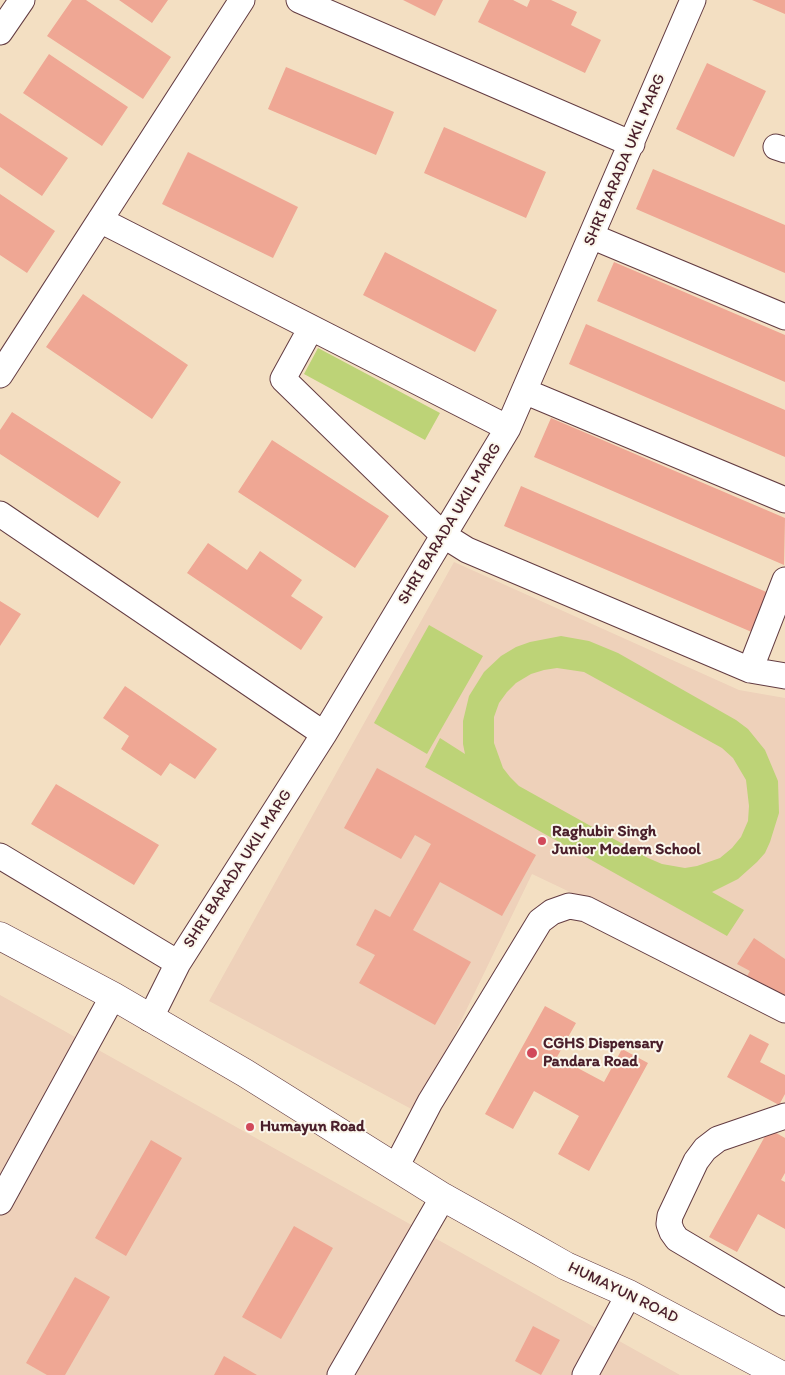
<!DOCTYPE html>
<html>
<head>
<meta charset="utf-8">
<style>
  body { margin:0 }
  canvas { display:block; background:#f3dfc2 }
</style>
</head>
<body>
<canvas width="785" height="1375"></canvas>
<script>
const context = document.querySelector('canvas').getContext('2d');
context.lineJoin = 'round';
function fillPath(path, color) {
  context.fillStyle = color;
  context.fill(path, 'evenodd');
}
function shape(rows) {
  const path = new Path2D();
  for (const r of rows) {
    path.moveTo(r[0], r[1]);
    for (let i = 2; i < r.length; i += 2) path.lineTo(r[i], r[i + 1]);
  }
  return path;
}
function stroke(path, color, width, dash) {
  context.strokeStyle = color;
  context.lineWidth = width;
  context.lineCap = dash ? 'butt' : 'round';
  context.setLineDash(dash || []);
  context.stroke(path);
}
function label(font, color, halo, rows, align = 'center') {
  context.font = font + ' Itim,sans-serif';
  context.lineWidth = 4;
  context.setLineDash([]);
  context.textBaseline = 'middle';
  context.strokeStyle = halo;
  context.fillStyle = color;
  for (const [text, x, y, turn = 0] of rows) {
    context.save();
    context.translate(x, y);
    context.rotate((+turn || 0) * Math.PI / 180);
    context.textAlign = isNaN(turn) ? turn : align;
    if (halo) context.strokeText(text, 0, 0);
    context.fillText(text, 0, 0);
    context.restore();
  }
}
const built = shape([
  [454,562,739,690,785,698,785,994,532,874,417,1112,209,1001],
  [0,995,680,1375,0,1375]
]);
const green = shape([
  [318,348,440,413,425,440,304,374],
  [429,625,483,656,427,754,374,723],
  [561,636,589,641,618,653,736,720,748,729,765,750,778,781,779,813,770,842,765,853,757,862,738,879,712,892,744,910,727,936,425,767,440,738,465,754,463,744,463,721,469,696,484,672,501,656,516,647,530,642],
  [557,668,584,672,722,748,733,758,746,780,749,806,748,821,741,837,732,848,720,858,697,866,685,868,662,864,648,858,519,786,510,777,503,768,494,743,494,717,499,703,507,692,516,683,531,674,544,670]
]);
const building = shape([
  [72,0,86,0,171,57,143,99,47,36],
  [119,0,168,0,152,23],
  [403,0,443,0,435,16],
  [489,0,513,0,527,7,530,0,551,0,577,12,571,25,601,40,585,73,478,22],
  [752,0,785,0,785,14],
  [49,54,128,107,102,146,23,93],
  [707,63,766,91,734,157,676,129],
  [286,67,394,112,376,155,268,109],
  [0,113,68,158,42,196,0,167],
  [444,127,546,172,526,218,424,173],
  [188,152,298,207,273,258,162,204],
  [653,169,785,225,785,273,636,209],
  [0,194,55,231,27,273,0,255],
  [385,252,497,310,475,352,363,295],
  [614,262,785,335,785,382,597,301],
  [83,294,188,365,152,419,46,347],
  [586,324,785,410,785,457,569,364],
  [12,412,121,482,98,518,0,454,0,430],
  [551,418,785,518,784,565,534,457],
  [272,440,389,516,355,568,238,492],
  [521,486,771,594,754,633,504,526],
  [208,543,247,570,260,551,302,580,291,596,323,617,301,650,187,573],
  [0,601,21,614,0,646],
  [125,686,217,749,195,779,170,763,161,776,121,749,129,736,103,718],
  [377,768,536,855,502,916,440,882,413,930,471,962,435,1025,359,983,375,955,356,945,375,909,390,917,431,844,415,835,401,859,344,828],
  [56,784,159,845,134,885,31,824],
  [754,938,785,959,785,994,783,997,746,978,750,971,737,964],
  [545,1006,576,1023,557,1057,604,1082,622,1049,648,1063,589,1171,558,1154,579,1116,534,1091,513,1129,485,1114],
  [750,1034,769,1044,760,1062,785,1075,785,1094,779,1105,727,1077],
  [769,1129,785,1138,785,1173,781,1180,785,1182,785,1229,758,1214,737,1252,709,1237],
  [151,1140,182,1158,126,1256,95,1238],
  [294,1226,333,1248,281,1339,242,1317],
  [75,1277,110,1297,65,1375,47,1375,26,1363],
  [533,1326,560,1340,541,1375,515,1361],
  [224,1356,257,1375,214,1375]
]);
const street = shape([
  [299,0,632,144],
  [0,32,22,0],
  [776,147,785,150],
  [100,220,508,428],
  [591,236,785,317],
  [311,328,283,379,443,535,467,550,750,670,785,676],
  [0,375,242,0],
  [524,391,785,500],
  [0,514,324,734],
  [750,670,785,580],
  [0,856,178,963],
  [150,1019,178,963,324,734,508,428,693,0],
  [785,1116,718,1139,705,1149,696,1161,670,1216,669,1224,672,1232,677,1239,785,1303],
  [396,1167,430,1102,540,921,552,912,569,906,586,909,785,1010],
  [0,1202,113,996],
  [340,1375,443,1197],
  [585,1375,629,1294]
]);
const secondary = shape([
  [0,936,113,996,245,1073,443,1197,536,1249,566,1266,629,1294,781,1375]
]);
const markers = [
  [542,841,5,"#d1495b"],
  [532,1053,6,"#d1495b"],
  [250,1127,5,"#d1495b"]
];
const streetNames = [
  ["SHRI BARADA UKIL MARG",625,160,-67],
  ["SHRI BARADA UKIL MARG",450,524,-59],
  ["SHRI BARADA UKIL MARG",238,869,-57],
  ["HUMAYUN ROAD",623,1293,26]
];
const poiNames = [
  ["Raghubir Singh",552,832],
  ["Junior Modern School",552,850],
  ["CGHS Dispensary",543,1044],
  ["Pandara Road",543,1062],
  ["Humayun Road",260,1127]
];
fillPath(built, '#eed1ba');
fillPath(green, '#bdd377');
fillPath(building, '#efa794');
stroke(street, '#633c42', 27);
stroke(secondary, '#633c42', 29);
stroke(street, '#fff', 25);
stroke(secondary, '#fff', 28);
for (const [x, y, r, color] of markers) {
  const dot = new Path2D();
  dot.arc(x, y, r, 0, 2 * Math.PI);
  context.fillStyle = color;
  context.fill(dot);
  stroke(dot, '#fbf7ec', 2);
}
label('16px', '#4a1f2b', '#fbf7ec', streetNames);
label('bold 16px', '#4a1f2b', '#fbf7ec', poiNames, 'left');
</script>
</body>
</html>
